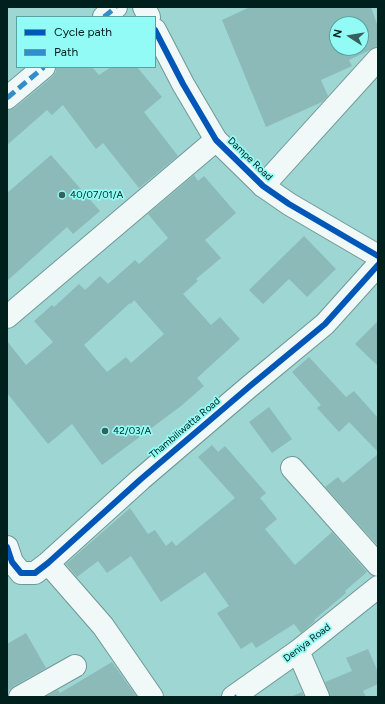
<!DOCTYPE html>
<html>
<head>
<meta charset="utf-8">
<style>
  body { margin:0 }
  #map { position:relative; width:385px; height:704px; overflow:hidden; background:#9dd6d3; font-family:Figtree,sans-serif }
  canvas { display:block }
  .frame { position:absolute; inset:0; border:8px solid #00201e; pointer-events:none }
  .legend { position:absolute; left:16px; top:16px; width:140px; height:52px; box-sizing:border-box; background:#92fbf5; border:1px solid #58a39f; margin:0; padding:5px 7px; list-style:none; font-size:12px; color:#00201e }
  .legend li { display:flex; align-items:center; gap:8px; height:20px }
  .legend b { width:20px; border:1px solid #58a39f }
  .north { position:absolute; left:329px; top:16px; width:40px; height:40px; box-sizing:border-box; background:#92fbf5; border:1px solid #58a39f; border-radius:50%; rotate:282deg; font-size:11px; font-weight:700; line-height:16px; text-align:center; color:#00201e }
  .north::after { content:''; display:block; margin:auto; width:14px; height:18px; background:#37605d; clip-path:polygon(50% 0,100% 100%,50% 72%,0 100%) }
</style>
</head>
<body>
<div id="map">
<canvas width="385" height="704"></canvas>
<div class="frame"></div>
<ul class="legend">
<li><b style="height:5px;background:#0057b8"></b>Cycle path</li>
<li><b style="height:5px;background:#328eca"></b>Path</li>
</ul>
<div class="north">N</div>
</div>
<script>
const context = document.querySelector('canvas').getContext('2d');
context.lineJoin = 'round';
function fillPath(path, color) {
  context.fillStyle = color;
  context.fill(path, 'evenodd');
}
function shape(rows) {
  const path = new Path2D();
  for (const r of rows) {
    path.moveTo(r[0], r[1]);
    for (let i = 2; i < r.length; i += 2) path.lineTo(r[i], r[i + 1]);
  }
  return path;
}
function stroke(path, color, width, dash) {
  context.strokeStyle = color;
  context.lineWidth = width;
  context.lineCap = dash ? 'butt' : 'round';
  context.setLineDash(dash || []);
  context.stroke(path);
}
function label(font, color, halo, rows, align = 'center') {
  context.font = font + ' Figtree,sans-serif';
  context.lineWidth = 3.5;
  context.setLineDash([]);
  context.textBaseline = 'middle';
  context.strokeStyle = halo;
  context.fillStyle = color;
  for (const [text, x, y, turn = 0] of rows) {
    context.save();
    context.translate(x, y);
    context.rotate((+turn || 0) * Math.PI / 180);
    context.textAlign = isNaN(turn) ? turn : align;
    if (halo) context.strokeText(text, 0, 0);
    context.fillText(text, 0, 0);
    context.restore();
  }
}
const building = shape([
  [250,7,371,7,378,27,378,46,349,60,352,66,321,80,328,96,322,102,266,127,222,20],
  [337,24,361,24,361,48,337,48],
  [56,67,92,67,99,75,111,67,137,67,162,97,144,112,178,156,139,188,103,143,96,149,63,105,52,115,47,110,7,145,7,110,15,108,52,77,56,72],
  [51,155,100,211,73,234,67,227,7,281,7,193],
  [194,175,198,181,204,176,236,213,205,240,221,258,196,279,198,281,183,294,211,325,220,317,240,339,197,378,204,386,181,406,102,465,72,424,48,444,7,393,7,341,26,365,53,342,34,321,52,305,54,307,79,284,85,290,100,276,108,284,135,260,139,264,168,238,148,214],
  [134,300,164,334,131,363,126,357,107,372,84,345,130,303,131,304],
  [304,236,336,269,307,297,289,279,263,304,249,290],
  [378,321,378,366,355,344],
  [309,357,346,397,354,391,378,418,378,452,349,422,339,432,317,408,321,405,292,372],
  [269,407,292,439,272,453,249,422],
  [212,445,218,452,225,446,266,493,260,498,277,519,265,529,295,565,332,532,367,572,345,591,346,593,314,620,315,621,301,633,294,624,256,648,252,642,241,649,217,613,229,606,205,572,161,602,131,556,107,573,98,561,77,577,66,564,130,508,148,534,155,530,166,546,172,541,176,546,235,498,198,457],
  [378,454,378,546,325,487,338,477,343,483],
  [26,633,46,668,14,686,9,690,7,697,7,644],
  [368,649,378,672,378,684,363,691,366,697,330,697,325,682,352,671,346,658],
  [112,662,137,697,45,697,58,690,60,693],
  [302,692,304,697,290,697]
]);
const minor = shape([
  [104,17,116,7],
  [7,98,44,67],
  [263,186,378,59],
  [7,317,216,140],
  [292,468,378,565],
  [7,547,12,562,21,573,35,573,48,563,141,479,250,386,325,324,378,265],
  [48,563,103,626,152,697],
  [298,651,318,697],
  [20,697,75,666],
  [233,697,298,651,378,587]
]);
const tertiary = shape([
  [144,7,149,17],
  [155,30,183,84,216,140,263,186,289,204,378,256]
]);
const quiet = shape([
  [104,17,116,7],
  [7,98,44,67],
  [234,696,235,697]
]);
const cycleway = shape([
  [155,30,183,84,216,140,263,186,289,204,378,256],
  [7,547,12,562,21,573,35,573,48,563,141,479,250,386,325,324,378,265]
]);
const markers = [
  [62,195,4,"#37605d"],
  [105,431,4,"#37605d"]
];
const streetNames = [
  ["Dampe Road",250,159,44],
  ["Thambiliwatta Road",185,428,-40],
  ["Deniya Road",307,643,-37]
];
const poiNames = [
  ["40/07/01/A",70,195],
  ["42/03/A",113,431]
];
fillPath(building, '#8cbab8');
stroke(minor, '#6f9896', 24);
stroke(tertiary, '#6f9896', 24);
stroke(minor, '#f0f9f8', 22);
stroke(tertiary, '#f0f9f8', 22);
stroke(quiet, '#328eca', 5, [10, 5]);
stroke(cycleway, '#0057b8', 6);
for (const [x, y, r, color] of markers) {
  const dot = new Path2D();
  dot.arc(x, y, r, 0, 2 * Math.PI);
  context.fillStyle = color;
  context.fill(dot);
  stroke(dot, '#92fbf5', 1.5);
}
label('10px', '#00201e', '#92fbf5', streetNames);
label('10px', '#00201e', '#92fbf5', poiNames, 'left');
</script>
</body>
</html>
